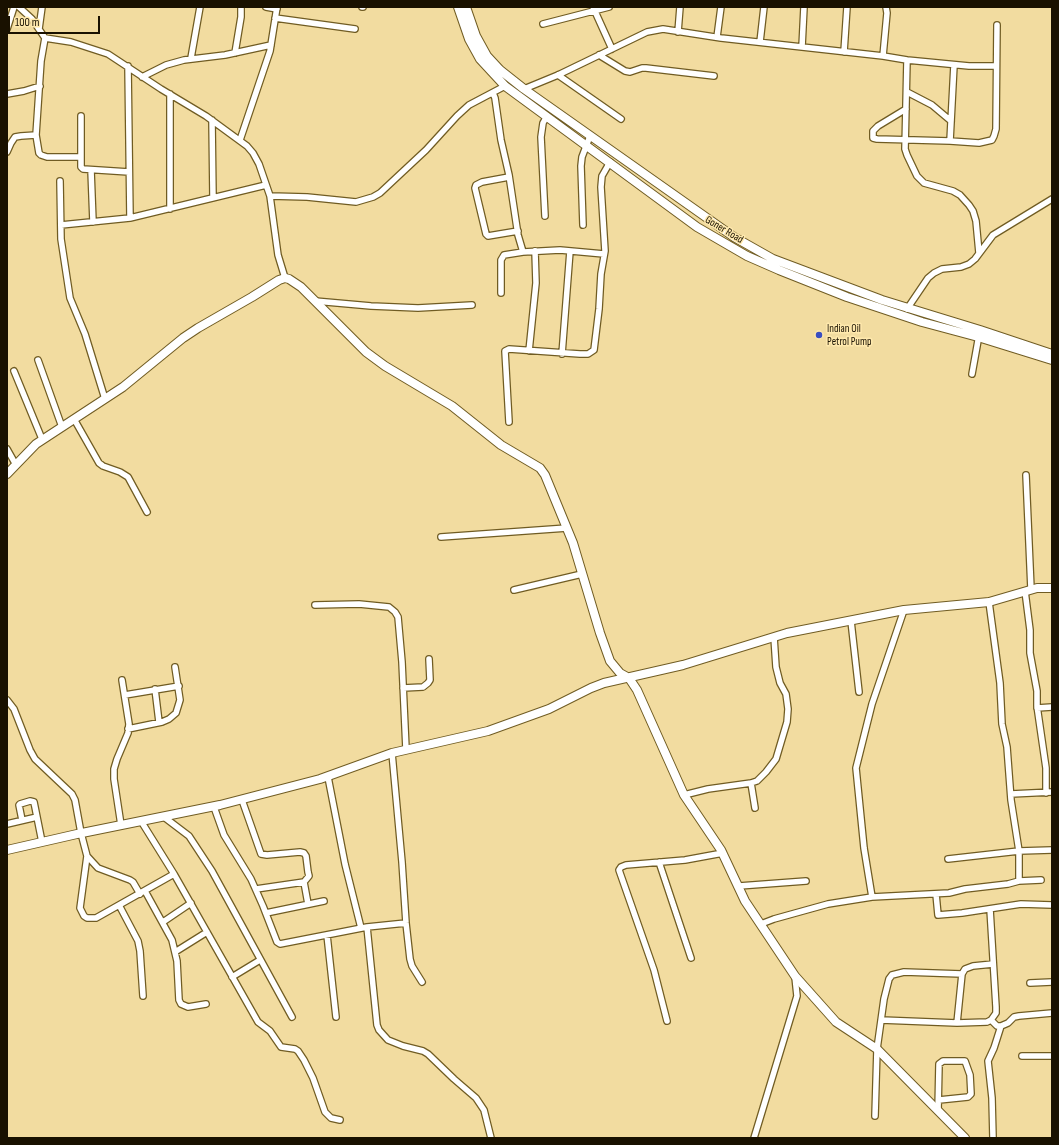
<!DOCTYPE html>
<html>
<head>
<meta charset="utf-8">
<style>
  body { margin:0 }
  #map { position:relative; width:1059px; height:1145px; overflow:hidden; background:#f2dca0; font-family:"Sofia Sans Condensed",sans-serif }
  canvas { display:block }
  .frame { position:absolute; inset:0; border:8px solid #191100; pointer-events:none }
  .scale { position:absolute; left:8px; top:16px; width:92px; height:18px; box-sizing:border-box; border:2px solid #191100; border-top:0; padding-left:5px; font-size:12px; line-height:14px; white-space:nowrap; color:#191100; -webkit-text-stroke:3px #ffe9ad; paint-order:stroke }
</style>
</head>
<body>
<div id="map">
<canvas width="1059" height="1145"></canvas>
<div class="frame"></div>
<div class="scale">100 m</div>
</div>
<script>
const context = document.querySelector('canvas').getContext('2d');
context.lineJoin = 'round';
function shape(rows) {
  const path = new Path2D();
  for (const r of rows) {
    path.moveTo(r[0], r[1]);
    for (let i = 2; i < r.length; i += 2) path.lineTo(r[i], r[i + 1]);
  }
  return path;
}
function stroke(path, color, width, dash) {
  context.strokeStyle = color;
  context.lineWidth = width;
  context.lineCap = dash ? 'butt' : 'round';
  context.setLineDash(dash || []);
  context.stroke(path);
}
function label(font, color, halo, rows, align = 'center') {
  context.font = font + ' "Sofia Sans Condensed",sans-serif';
  context.lineWidth = 3;
  context.setLineDash([]);
  context.textBaseline = 'middle';
  context.strokeStyle = halo;
  context.fillStyle = color;
  for (const [text, x, y, turn = 0] of rows) {
    context.save();
    context.translate(x, y);
    context.rotate((+turn || 0) * Math.PI / 180);
    context.textAlign = isNaN(turn) ? turn : align;
    if (halo) context.strokeText(text, 0, 0);
    context.fillText(text, 0, 0);
    context.restore();
  }
}
const street = shape([
  [19,7,32,19,45,38,41,61,36,135,39,153,41,155,47,157,81,157],
  [266,7,277,9],
  [362,7,363,7],
  [593,7,612,49],
  [275,18,355,29],
  [543,24,609,7],
  [7,29,14,7],
  [39,29,42,7],
  [678,32,680,7],
  [717,37,721,7],
  [45,38,71,42,108,54,161,89,206,116,247,146,253,153,259,164,270,196,278,255,285,278],
  [760,42,764,7],
  [802,47,804,7],
  [844,52,847,7],
  [235,53,241,17,241,7],
  [599,55,625,71,630,72,642,68,646,68,714,76],
  [883,56,887,13,886,7],
  [191,58,200,7],
  [907,60,969,66,996,66],
  [128,66,130,218],
  [558,75,621,119],
  [142,77,166,65,184,60,225,55,271,45],
  [524,89,558,75,647,32,663,29,721,38,883,56,907,60,905,149,907,155,917,176,924,183,953,191,960,195,969,205,973,211,976,221,979,253],
  [907,92,932,105,951,121],
  [493,93,495,98,501,140,509,175,518,235,523,252],
  [7,94,24,91,40,86],
  [906,109,878,126,873,131,873,138,877,139,950,141,979,143,992,140,994,136,996,129,997,25],
  [81,116,81,167,83,169,129,172],
  [212,120,213,198],
  [240,140,270,51,277,7],
  [950,141,954,65],
  [7,152,11,143,15,137,21,136,36,135],
  [91,170,93,222],
  [509,177,482,182,476,185,475,188,486,234,488,236,518,231],
  [60,181,61,239,70,298,85,334,105,399],
  [270,196,307,197,356,202,373,197,380,193,426,150,457,116,469,105,505,86],
  [170,209,170,94],
  [545,216,541,137,543,123,547,116],
  [61,225,130,218,266,185],
  [583,225,581,166,582,157,590,136],
  [501,293,501,260,504,255,523,252,560,250,604,254],
  [315,301,371,306,418,308,472,305],
  [907,309,928,278,934,273,942,269,961,267,969,264,975,259,993,235,1052,199],
  [529,351,536,283,535,251],
  [562,354,570,251],
  [38,360,62,427],
  [14,371,42,439],
  [972,374,979,335],
  [74,419,99,463,103,466,120,472,128,477,147,512],
  [509,422,505,351,509,349,580,354,588,354,594,350,599,309,601,274,605,251,601,187,602,176,610,162],
  [7,449,16,465],
  [1026,475,1031,589],
  [441,537,567,528],
  [514,590,582,574],
  [1025,591,1030,630,1030,653,1037,691,1037,706,1046,768,1046,793],
  [315,605,359,604,389,607,395,612,398,617,402,662,406,749],
  [851,621,859,692],
  [403,688,423,687,428,683,430,680,429,659],
  [155,689,159,722],
  [125,695,179,686],
  [7,700,14,709,30,750,35,759,72,794,75,800,81,833,87,856,98,868,130,880,133,882,140,894],
  [1037,708,1052,707],
  [128,729,162,722,169,719,176,713,180,700,175,667],
  [392,753,402,862,406,923,410,959,412,966,422,982],
  [328,777,345,864,361,928],
  [751,783,755,808],
  [1011,794,1052,792],
  [684,795,708,789,751,783,757,781,766,772,776,759,787,722,788,709,786,694,780,683,776,667,774,637],
  [242,800,261,854,267,855,300,852,304,853,306,856,308,872,309,876,304,882,256,889],
  [214,807,224,835,251,879,263,906,277,942,280,944,367,927,406,923],
  [164,817,189,836,212,871,292,1017],
  [22,820,19,805,20,804,30,801,34,802,42,842],
  [141,821,174,874,258,1022,270,1031,281,1047,295,1049,298,1051,304,1060,313,1078,325,1112,331,1118,340,1120],
  [7,824,37,817],
  [121,825,114,779,114,769,117,759,128,733,129,724,122,680],
  [87,856,80,908,84,916,87,918,96,918,174,874],
  [948,859,1019,851,1052,850],
  [659,862,691,958],
  [1019,881,1041,880],
  [304,882,308,904],
  [739,886,806,881],
  [145,891,172,940,177,961,179,1000,181,1004,188,1007,206,1004],
  [936,894,938,915,962,913,1021,904,1052,905],
  [872,897,864,848,856,768,872,704,904,610],
  [119,905,138,941,140,951,143,996],
  [266,913,324,901],
  [163,922,191,903],
  [761,924,774,919,828,904,872,897,949,893,965,889,1008,884,1019,881,1019,851,1011,800,1007,747,1002,724,1000,683,989,602],
  [367,927,377,1025,379,1030,388,1040,403,1046,423,1051,428,1054,454,1079,476,1098,484,1110,491,1138],
  [327,935,336,1017],
  [175,952,207,932],
  [232,977,260,960],
  [1030,983,1052,982],
  [881,1020,957,1023,987,1022,991,1020,996,1013,996,1007,990,909],
  [991,1020,997,1026,1001,1026,1008,1023,1014,1017,1019,1016,1052,1013],
  [667,1021,654,970,619,870,621,867,626,865,685,860,723,853],
  [957,1023,962,974,965,969,973,966,993,964],
  [1022,1056,1052,1056],
  [938,1111,939,1064,943,1061,965,1061,970,1075,971,1094,968,1097,939,1100],
  [875,1116,877,1049,884,999,889,979,892,975,904,972,962,974],
  [754,1138,797,996,795,977],
  [993,1138,992,1098,988,1061,994,1048,1001,1026]
]);
const secondary = shape([
  [458,7,469,39,480,59,505,86,697,227,747,256,779,270,847,297,922,322,978,337,1052,360],
  [466,7,476,36,487,56,500,70,524,89,734,237,773,259,882,300,980,330,1052,354],
  [7,474,36,444,123,387,183,338,198,328,252,297,279,280,285,278,289,279,301,287,366,352,385,366,452,406,501,445,540,468,545,475,573,543,600,633,610,661,620,673,629,678,637,690,684,795,721,850,745,901,795,976,836,1022,877,1049,965,1138],
  [7,850,77,834,220,805,320,779,392,753,488,731,549,709,591,688,604,683,683,665,787,633,904,610,989,602,1037,588,1052,588]
]);
const markers = [
  [819,335,4,"#394ec0"]
];
const streetNames = [
  ["Goner Road",724,230,31]
];
const poiNames = [
  ["Indian Oil",827,329],
  ["Petrol Pump",827,342]
];
stroke(street, '#705c23', 8);
stroke(secondary, '#705c23', 10);
stroke(street, '#fff', 5.5);
stroke(secondary, '#fff', 8);
for (const [x, y, r, color] of markers) {
  const dot = new Path2D();
  dot.arc(x, y, r, 0, 2 * Math.PI);
  context.fillStyle = color;
  context.fill(dot);
  stroke(dot, '#ffe9ad', 1.5);
}
label('11px', '#191100', '#ffe9ad', streetNames);
label('11px', '#191100', '#ffe9ad', poiNames, 'left');
</script>
</body>
</html>
